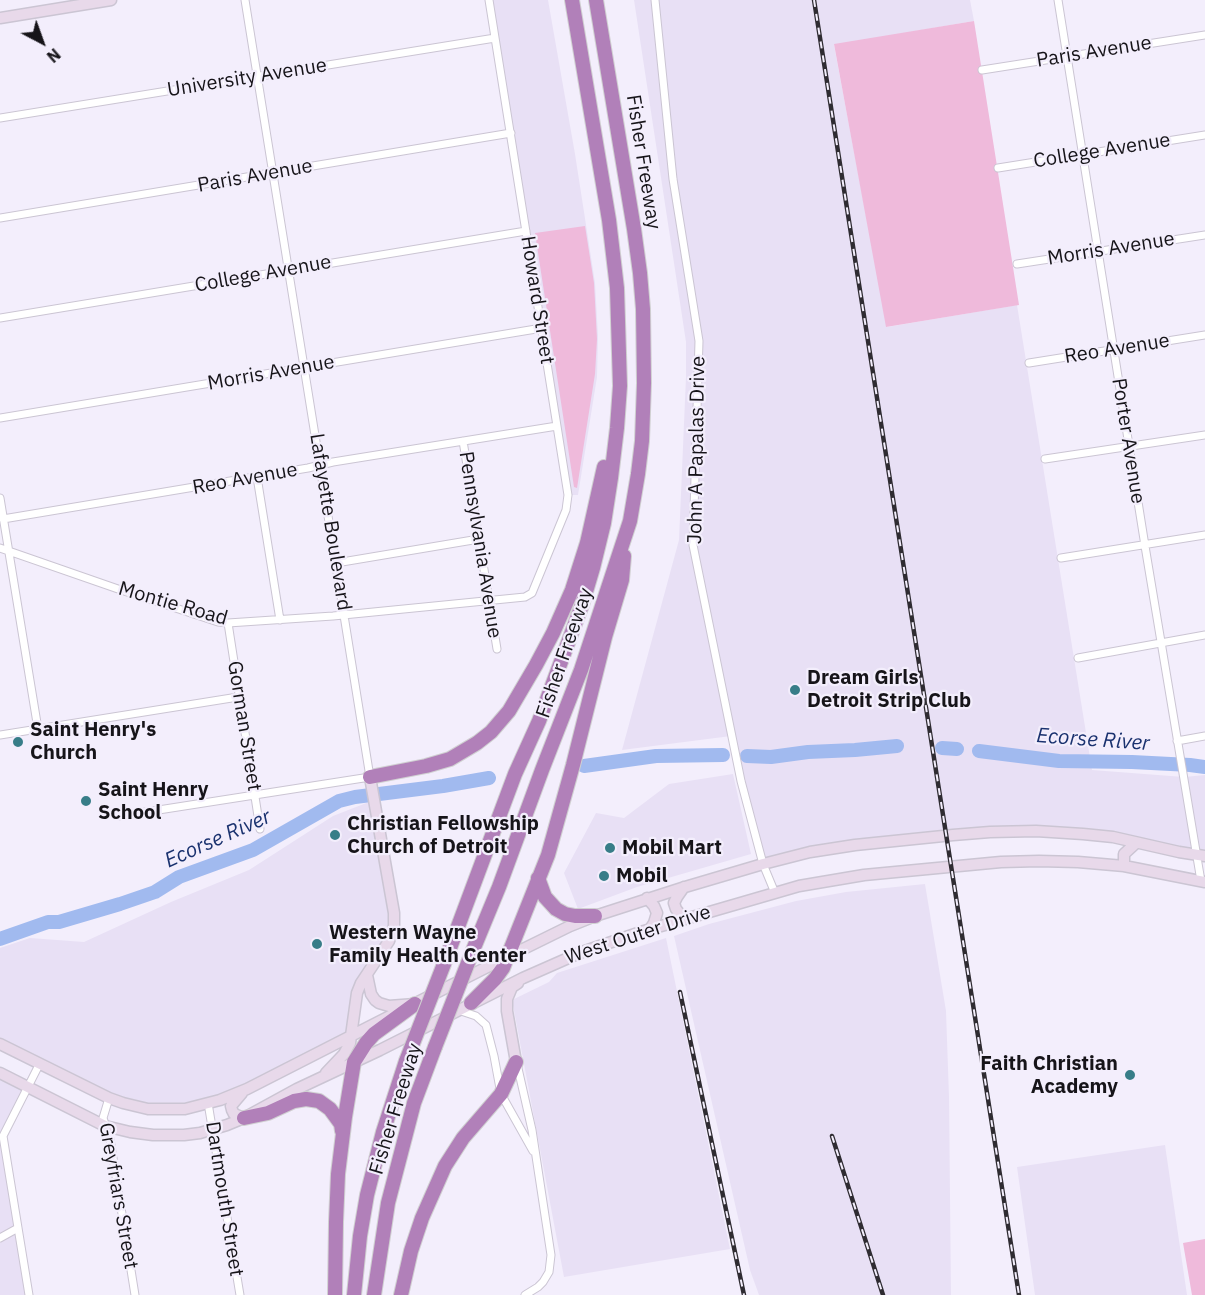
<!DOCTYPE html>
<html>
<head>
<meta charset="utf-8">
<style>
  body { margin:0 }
  #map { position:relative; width:1205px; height:1295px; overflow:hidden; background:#f3eefc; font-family:"IBM Plex Sans",sans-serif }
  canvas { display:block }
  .north { position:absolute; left:12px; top:12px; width:60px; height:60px; -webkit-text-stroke:4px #f3eefc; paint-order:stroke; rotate:139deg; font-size:16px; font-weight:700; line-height:24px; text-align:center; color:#161419 }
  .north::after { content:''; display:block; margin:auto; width:21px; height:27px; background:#161419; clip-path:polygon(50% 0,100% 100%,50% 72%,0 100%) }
</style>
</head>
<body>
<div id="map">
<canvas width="1205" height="1295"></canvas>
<div class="north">N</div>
</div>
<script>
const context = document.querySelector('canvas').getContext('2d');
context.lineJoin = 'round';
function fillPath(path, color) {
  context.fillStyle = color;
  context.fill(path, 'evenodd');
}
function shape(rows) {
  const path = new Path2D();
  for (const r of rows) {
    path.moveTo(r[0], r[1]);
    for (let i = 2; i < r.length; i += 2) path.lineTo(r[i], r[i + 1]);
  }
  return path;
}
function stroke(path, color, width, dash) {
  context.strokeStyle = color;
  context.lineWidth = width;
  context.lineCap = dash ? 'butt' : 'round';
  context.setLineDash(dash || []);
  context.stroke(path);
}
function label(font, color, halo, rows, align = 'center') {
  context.font = font + ' "IBM Plex Sans",sans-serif';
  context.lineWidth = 4.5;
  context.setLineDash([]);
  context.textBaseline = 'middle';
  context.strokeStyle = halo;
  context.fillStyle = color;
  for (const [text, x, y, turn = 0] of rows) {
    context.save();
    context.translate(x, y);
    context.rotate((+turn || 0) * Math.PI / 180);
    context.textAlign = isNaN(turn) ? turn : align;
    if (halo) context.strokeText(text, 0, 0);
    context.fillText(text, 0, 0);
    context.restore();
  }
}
const built = shape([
  [489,0,548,0,575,154,595,283,598,336,597,377,578,495,568,495],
  [634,0,970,0,974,21,834,45,887,327,1017,305,1092,770,1184,777,1205,775,1205,856,1113,837,953,835,763,864,731,736,622,750,679,540,686,377,686,342],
  [733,774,751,854,637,887,578,909,564,873,596,813,624,818,669,784],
  [374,800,394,926,361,983,351,1035,259,1082,197,1106,123,1103,0,1044,0,948,30,938,84,942,171,902,249,870,333,816],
  [925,884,946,1011,949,1097,951,1295,759,1295,750,1270,674,936,709,924,796,901,846,892],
  [666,938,730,1249,564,1277,512,1000,549,982,557,973],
  [0,1073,28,1087,3,1136,29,1295,0,1295],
  [1165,1145,1187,1295,1035,1295,1017,1167]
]);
const green = shape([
  [974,21,1019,305,886,327,834,44],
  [585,226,594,283,597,339,595,374,577,488,574,487,535,233],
  [1205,1239,1205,1295,1192,1295,1183,1243]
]);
const river = shape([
  [942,748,957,749],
  [979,751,1059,761,1132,762,1190,765,1205,767],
  [747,756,771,757,808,752,855,750,897,746],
  [584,766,656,756,723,755],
  [0,939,48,922,59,922,120,904,155,892,179,877,253,850,339,801,355,797,443,786,489,778]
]);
const street = shape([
  [655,0,673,179,699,341,693,545,741,781,763,864,775,893],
  [1058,0,1146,552,1201,881],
  [982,70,1205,35],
  [0,118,495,38],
  [998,168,1205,135],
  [0,218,511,133],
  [1017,264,1205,235],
  [0,318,526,231],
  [1029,363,1205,335],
  [0,418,542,328],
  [463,441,497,649],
  [1045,459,1205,435],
  [257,477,280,620],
  [0,498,38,729],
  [3,519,308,468,333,462,557,426],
  [0,548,118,589,218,622,228,623,333,616,525,597,532,593,566,510,568,495,489,0],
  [1061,558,1205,535],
  [336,563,479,539],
  [228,623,260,829],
  [1078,658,1205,635],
  [0,735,238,697],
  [1177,741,1205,736],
  [120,816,370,777,245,0],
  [458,1010,476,1016,486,1025,494,1056,501,1094,533,1151],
  [517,1064,532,1130,551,1255,549,1272,543,1282,538,1287,525,1295],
  [109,1098,103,1118,110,1139,135,1295],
  [208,1103,240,1295],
  [0,1238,18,1228],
  [29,1295,3,1136,40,1063]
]);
const secondary = shape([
  [0,18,111,0],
  [1124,866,1124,854,1136,843],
  [647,898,654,906,657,913,654,923,650,929],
  [684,919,676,909,674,903,677,897,684,887],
  [367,975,371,994,375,1000,379,1003,389,1006,415,1004],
  [408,1007,507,957,570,926,595,916,685,887,763,864,810,852,855,845,953,835,990,832,1036,831,1083,834,1113,837,1179,852,1205,856],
  [0,1044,109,1098,123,1103,148,1109,185,1109,220,1100,247,1089,392,1015],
  [516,1062,507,1011,507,999,512,987,518,983],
  [0,1073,105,1126,130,1132,153,1135,184,1135,200,1133,227,1125,244,1118,297,1089,380,1050,523,978,582,952,644,931,799,886,864,875,1001,862,1039,861,1078,862,1124,866,1205,882],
  [326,1073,344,1054,350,1043,357,993,361,983,389,941,394,926,394,913,370,777],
  [242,1093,231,1106,232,1110,234,1114,244,1118]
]);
const highway = shape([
  [370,777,426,766,450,759,477,743,491,732,509,711,536,665,553,633,572,590,587,543,604,467],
  [538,878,545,897,556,909,565,914,575,916,595,916],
  [473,950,499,887,542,770,581,670,630,521,638,474,642,441,644,383,643,309,640,273,634,229,596,0],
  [444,964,515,774,539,721,582,605,593,568,604,523,611,478,617,428,620,386,617,288,609,220,572,0],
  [471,1003,495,979,503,968,548,855,573,765,605,637,622,580,624,556],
  [244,1118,268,1113,294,1101,306,1099,319,1101,330,1109,341,1124,342,1131],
  [335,1295,336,1222,338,1174,345,1117,354,1062,366,1043,374,1034,415,1004],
  [354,1295,360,1236,367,1195,383,1132,406,1061],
  [374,1295,388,1203,414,1103,435,1047],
  [401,1295,411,1251,422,1218,445,1166,463,1138,501,1094,516,1062]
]);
const rail = shape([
  [814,0,1019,1295],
  [680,992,744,1295],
  [832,1136,883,1295]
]);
const highwayBridge = shape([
  [435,1047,473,950],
  [406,1061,444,964]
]);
const markers = [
  [795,690,6,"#377d88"],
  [18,742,6,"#377d88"],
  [86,801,6,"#377d88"],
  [335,835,6,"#377d88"],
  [610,848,6,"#377d88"],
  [604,876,6,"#377d88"],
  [317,944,6,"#377d88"],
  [1130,1075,6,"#377d88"]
];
const streetNames = [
  ["Paris Avenue",1094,52,-9],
  ["University Avenue",247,78,-9],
  ["College Avenue",1102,151,-9],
  ["Fisher Freeway",643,162,81],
  ["Paris Avenue",255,176,-10],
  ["Morris Avenue",1111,249,-9],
  ["College Avenue",263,274,-10],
  ["Howard Street",537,300,81],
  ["Reo Avenue",1117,349,-9],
  ["Morris Avenue",271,373,-10],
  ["Porter Avenue",1128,441,81],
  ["John A Papalas Drive",697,450,-89],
  ["Reo Avenue",245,479,-10],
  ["Lafayette Boulevard",330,522,81],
  ["Pennsylvania Avenue",480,545,81],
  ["Montie Road",173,604,16],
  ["Fisher Freeway",565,653,-71],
  ["Gorman Street",244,726,81],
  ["West Outer Drive",638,935,-18],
  ["Fisher Freeway",396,1109,-73],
  ["Greyfriars Street",118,1196,80],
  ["Dartmouth Street",224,1199,81]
];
const poiNames = [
  ["Dream Girls",807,678],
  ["Detroit Strip Club",807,701],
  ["Saint Henry's",30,730],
  ["Church",30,753],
  ["Saint Henry",98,790],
  ["School",98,813],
  ["Christian Fellowship",347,824],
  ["Church of Detroit",347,847],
  ["Mobil Mart",622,848],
  ["Mobil",616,876],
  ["Western Wayne",329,933],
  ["Family Health Center",329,956],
  ["Faith Christian",1118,1064,"right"],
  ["Academy",1118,1087,"right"]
];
const waterNames = [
  ["Ecorse River",1093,740,4],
  ["Ecorse River",218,839,-24]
];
fillPath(built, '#e8e0f5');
fillPath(green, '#efbadb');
stroke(river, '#a1baef', 14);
stroke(street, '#cbc5d3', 9);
stroke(secondary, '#cbc5d3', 13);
stroke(highway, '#d0d0d1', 16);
stroke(street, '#fff', 7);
stroke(secondary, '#e8d9ea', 10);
stroke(highway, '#b180b9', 14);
stroke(rail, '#2f2c32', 4.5);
stroke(rail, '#f3eefc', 2, [7]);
stroke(highwayBridge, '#d0d0d1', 16, []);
stroke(highwayBridge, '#b180b9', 14);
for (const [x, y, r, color] of markers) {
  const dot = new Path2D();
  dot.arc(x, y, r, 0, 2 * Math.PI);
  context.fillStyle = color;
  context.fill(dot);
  stroke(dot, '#f3eefc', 2);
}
label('20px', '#161419', '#f3eefc', streetNames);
label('bold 20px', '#161419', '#f3eefc', poiNames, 'left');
label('italic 21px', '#1a326f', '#f3eefc', waterNames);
</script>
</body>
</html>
